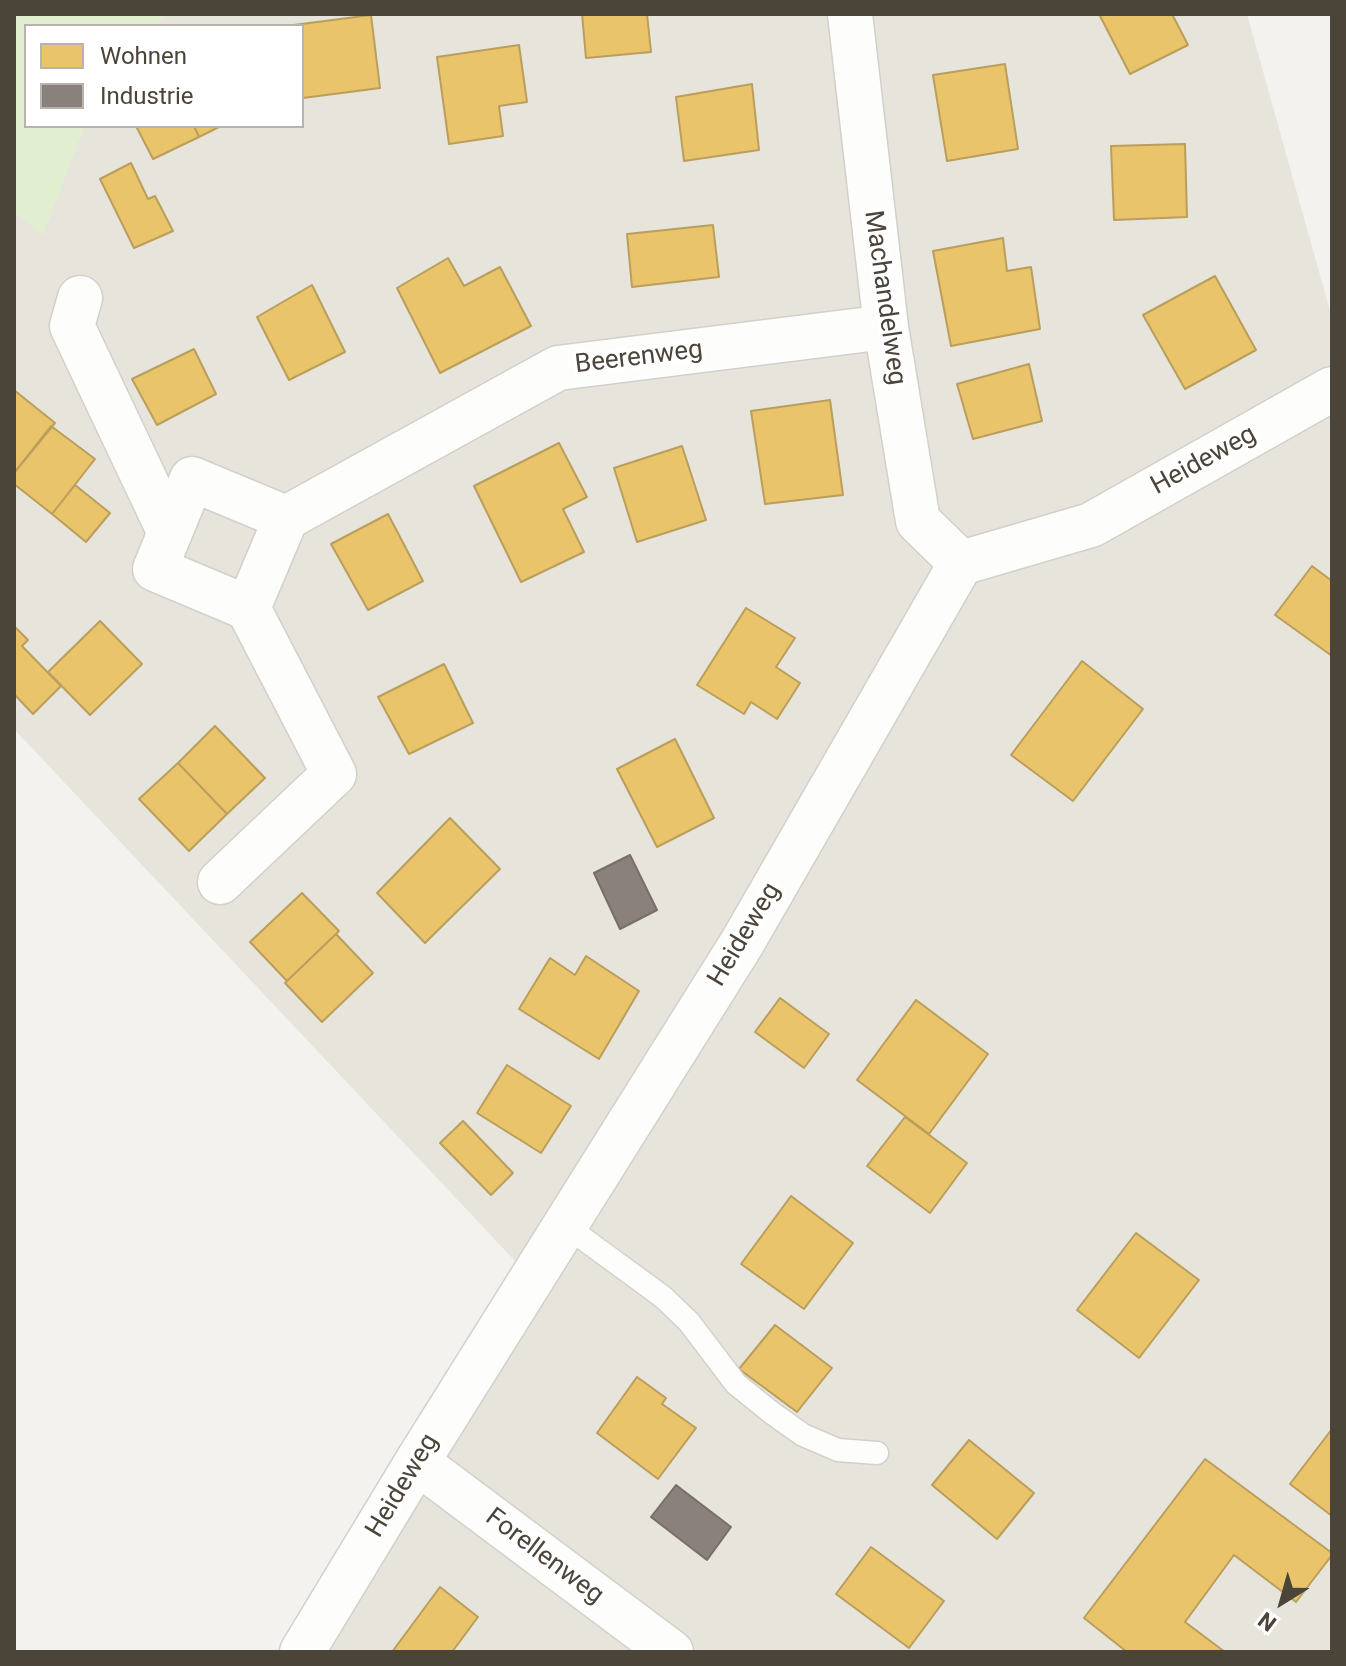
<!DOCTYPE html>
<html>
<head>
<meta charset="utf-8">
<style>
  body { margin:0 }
  #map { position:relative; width:1346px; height:1666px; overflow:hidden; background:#f4f2ee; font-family:Roboto,sans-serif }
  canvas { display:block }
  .frame { position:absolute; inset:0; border:16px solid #4b4439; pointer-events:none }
  .legend { position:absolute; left:24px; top:24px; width:280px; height:104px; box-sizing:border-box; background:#fff; border:2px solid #b7b4b0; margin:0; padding:10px 14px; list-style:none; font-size:24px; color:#4b4439 }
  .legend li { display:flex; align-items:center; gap:16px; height:40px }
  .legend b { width:40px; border:2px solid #b7b4b0 }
  .north { position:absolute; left:1242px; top:1562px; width:80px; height:80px; -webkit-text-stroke:6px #fff; paint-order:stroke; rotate:217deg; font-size:22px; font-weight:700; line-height:32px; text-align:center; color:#4b4439 }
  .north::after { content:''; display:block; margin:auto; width:28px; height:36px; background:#4b4439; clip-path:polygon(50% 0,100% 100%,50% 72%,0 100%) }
</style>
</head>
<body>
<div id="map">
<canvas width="1346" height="1666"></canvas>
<div class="frame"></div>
<ul class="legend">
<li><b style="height:22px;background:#e9c46a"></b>Wohnen</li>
<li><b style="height:22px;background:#8a817c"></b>Industrie</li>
</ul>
<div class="north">N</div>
</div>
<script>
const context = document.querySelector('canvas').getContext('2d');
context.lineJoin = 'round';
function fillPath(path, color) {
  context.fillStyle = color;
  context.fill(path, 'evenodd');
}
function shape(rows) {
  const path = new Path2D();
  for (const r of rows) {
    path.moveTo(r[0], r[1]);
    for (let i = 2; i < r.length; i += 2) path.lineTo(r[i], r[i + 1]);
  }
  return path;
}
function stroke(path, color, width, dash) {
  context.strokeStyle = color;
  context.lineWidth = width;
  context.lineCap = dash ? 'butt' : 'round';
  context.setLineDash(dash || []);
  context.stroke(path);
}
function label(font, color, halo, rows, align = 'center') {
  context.font = font + ' Roboto,sans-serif';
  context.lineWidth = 8;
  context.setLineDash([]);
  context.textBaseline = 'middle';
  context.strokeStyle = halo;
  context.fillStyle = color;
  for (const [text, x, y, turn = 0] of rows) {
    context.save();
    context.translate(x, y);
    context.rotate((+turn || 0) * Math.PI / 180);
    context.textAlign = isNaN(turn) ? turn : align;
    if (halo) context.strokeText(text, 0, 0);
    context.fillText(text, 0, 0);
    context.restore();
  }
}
const residential = shape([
  [167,14,1247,14,1332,318,1332,1652,281,1652,517,1263,14,729,14,211,43,234,84,126,302,126,302,26,154,26]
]);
const green = shape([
  [14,14,167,14,154,26,26,26,26,126,84,126,43,235,14,211]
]);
const homes = shape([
  [582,14,647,14,651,52,586,58,582,14],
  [1099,14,1172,14,1188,45,1130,74,1099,14],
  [371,15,380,88,303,98,302,26,294,25,371,15],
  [519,45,527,102,499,106,503,136,449,144,437,57,519,45],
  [1005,64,1018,149,947,161,933,75,1005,64],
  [752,84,759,150,684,161,676,97,752,84],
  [136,126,194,126,199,137,153,159,136,126],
  [194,126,221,126,199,137,194,126],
  [1185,144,1187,217,1114,220,1111,146,1185,144],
  [131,163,148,199,155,196,173,231,134,248,100,179,131,163],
  [713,225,719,277,632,287,627,234,713,225],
  [1003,238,1007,271,1031,267,1040,329,951,346,933,251,1003,238],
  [448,258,464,286,500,267,531,326,440,373,397,288,448,258],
  [1215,276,1256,350,1185,389,1143,315,1215,276],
  [312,285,345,352,289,380,257,317,312,285],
  [194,349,216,394,157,425,132,379,194,349],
  [1029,364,1042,421,973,439,957,384,1029,364],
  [14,390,55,423,14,473,14,390],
  [830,400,843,495,765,504,751,411,830,400],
  [51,426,95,459,52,514,14,484,14,473,51,426],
  [559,443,587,497,563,509,584,552,521,582,474,486,559,443],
  [682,446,706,520,637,542,614,468,682,446],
  [75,485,110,513,86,542,52,514,75,485],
  [388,514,423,581,368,610,331,544,388,514],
  [1312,566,1332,581,1332,656,1275,615,1312,566],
  [746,608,795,638,776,667,800,683,777,719,751,702,744,714,697,685,746,608],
  [100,621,142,664,90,715,48,672,100,621],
  [14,626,28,640,22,646,61,686,33,714,14,694,14,626],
  [1082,661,1143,709,1073,801,1011,755,1082,661],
  [444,664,473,723,409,754,378,697,444,664],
  [215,726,265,778,227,814,178,763,215,726],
  [675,739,714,818,657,847,617,769,675,739],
  [178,763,227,814,189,851,139,799,178,763],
  [450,818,500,869,425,943,377,893,450,818],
  [302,893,339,931,287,981,250,942,302,893],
  [336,934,373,973,322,1022,285,983,336,934],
  [586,956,639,991,599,1059,519,1009,550,958,575,975,586,956],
  [780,998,829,1034,804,1068,755,1032,780,998],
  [916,1000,988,1054,929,1134,857,1080,916,1000],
  [507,1065,571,1106,541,1153,477,1113,507,1065],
  [905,1117,967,1163,930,1213,867,1166,905,1117],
  [463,1121,513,1173,491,1195,440,1143,463,1121],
  [791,1196,853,1243,804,1309,741,1264,791,1196],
  [1136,1233,1199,1280,1139,1358,1077,1310,1136,1233],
  [775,1325,832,1368,797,1412,739,1369,775,1325],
  [637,1377,666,1398,662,1404,696,1428,658,1479,597,1433,637,1377],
  [1332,1429,1332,1516,1290,1484,1332,1429],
  [969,1440,1034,1493,997,1539,932,1485,969,1440],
  [1205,1459,1332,1553,1332,1555,1296,1602,1234,1555,1185,1622,1225,1652,1127,1652,1084,1618,1205,1459],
  [871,1547,944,1601,909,1648,836,1594,871,1547],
  [440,1587,478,1617,452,1652,392,1652,440,1587]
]);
const industry = shape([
  [630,855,657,910,620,929,594,873,630,855],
  [676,1485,731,1527,707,1560,651,1517,676,1485]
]);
const service = shape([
  [566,1226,663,1297,689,1322,736,1384,772,1413,803,1435,838,1450,877,1453]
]);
const minor = shape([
  [850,14,886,327,918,521,961,563],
  [80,298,72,326,170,533],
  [286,518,192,479,155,569,248,608,286,518,558,368,886,327],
  [220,882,334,774,248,608],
  [417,1462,671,1652],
  [302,1652,417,1462,742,943,961,563,1091,525,1332,389]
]);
const streetNames = [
  ["Machandelweg",884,298,82],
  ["Beerenweg",639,358,-7],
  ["Heideweg",1204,461,-29],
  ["Heideweg",745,935,-59],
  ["Heideweg",403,1486,-59],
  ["Forellenweg",544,1557,37]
];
fillPath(residential, '#e7e4dc');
fillPath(green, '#e1eecf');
fillPath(homes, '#e9c46a');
stroke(homes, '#ba9e5b', 2);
fillPath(industry, '#8a817c');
stroke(industry, '#776f68', 2);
stroke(service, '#d2d0cb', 25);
stroke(minor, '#d2d0cb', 47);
stroke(service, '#fdfdfc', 22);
stroke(minor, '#fdfdfc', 44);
label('26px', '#4b4439', '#fff', streetNames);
</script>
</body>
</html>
